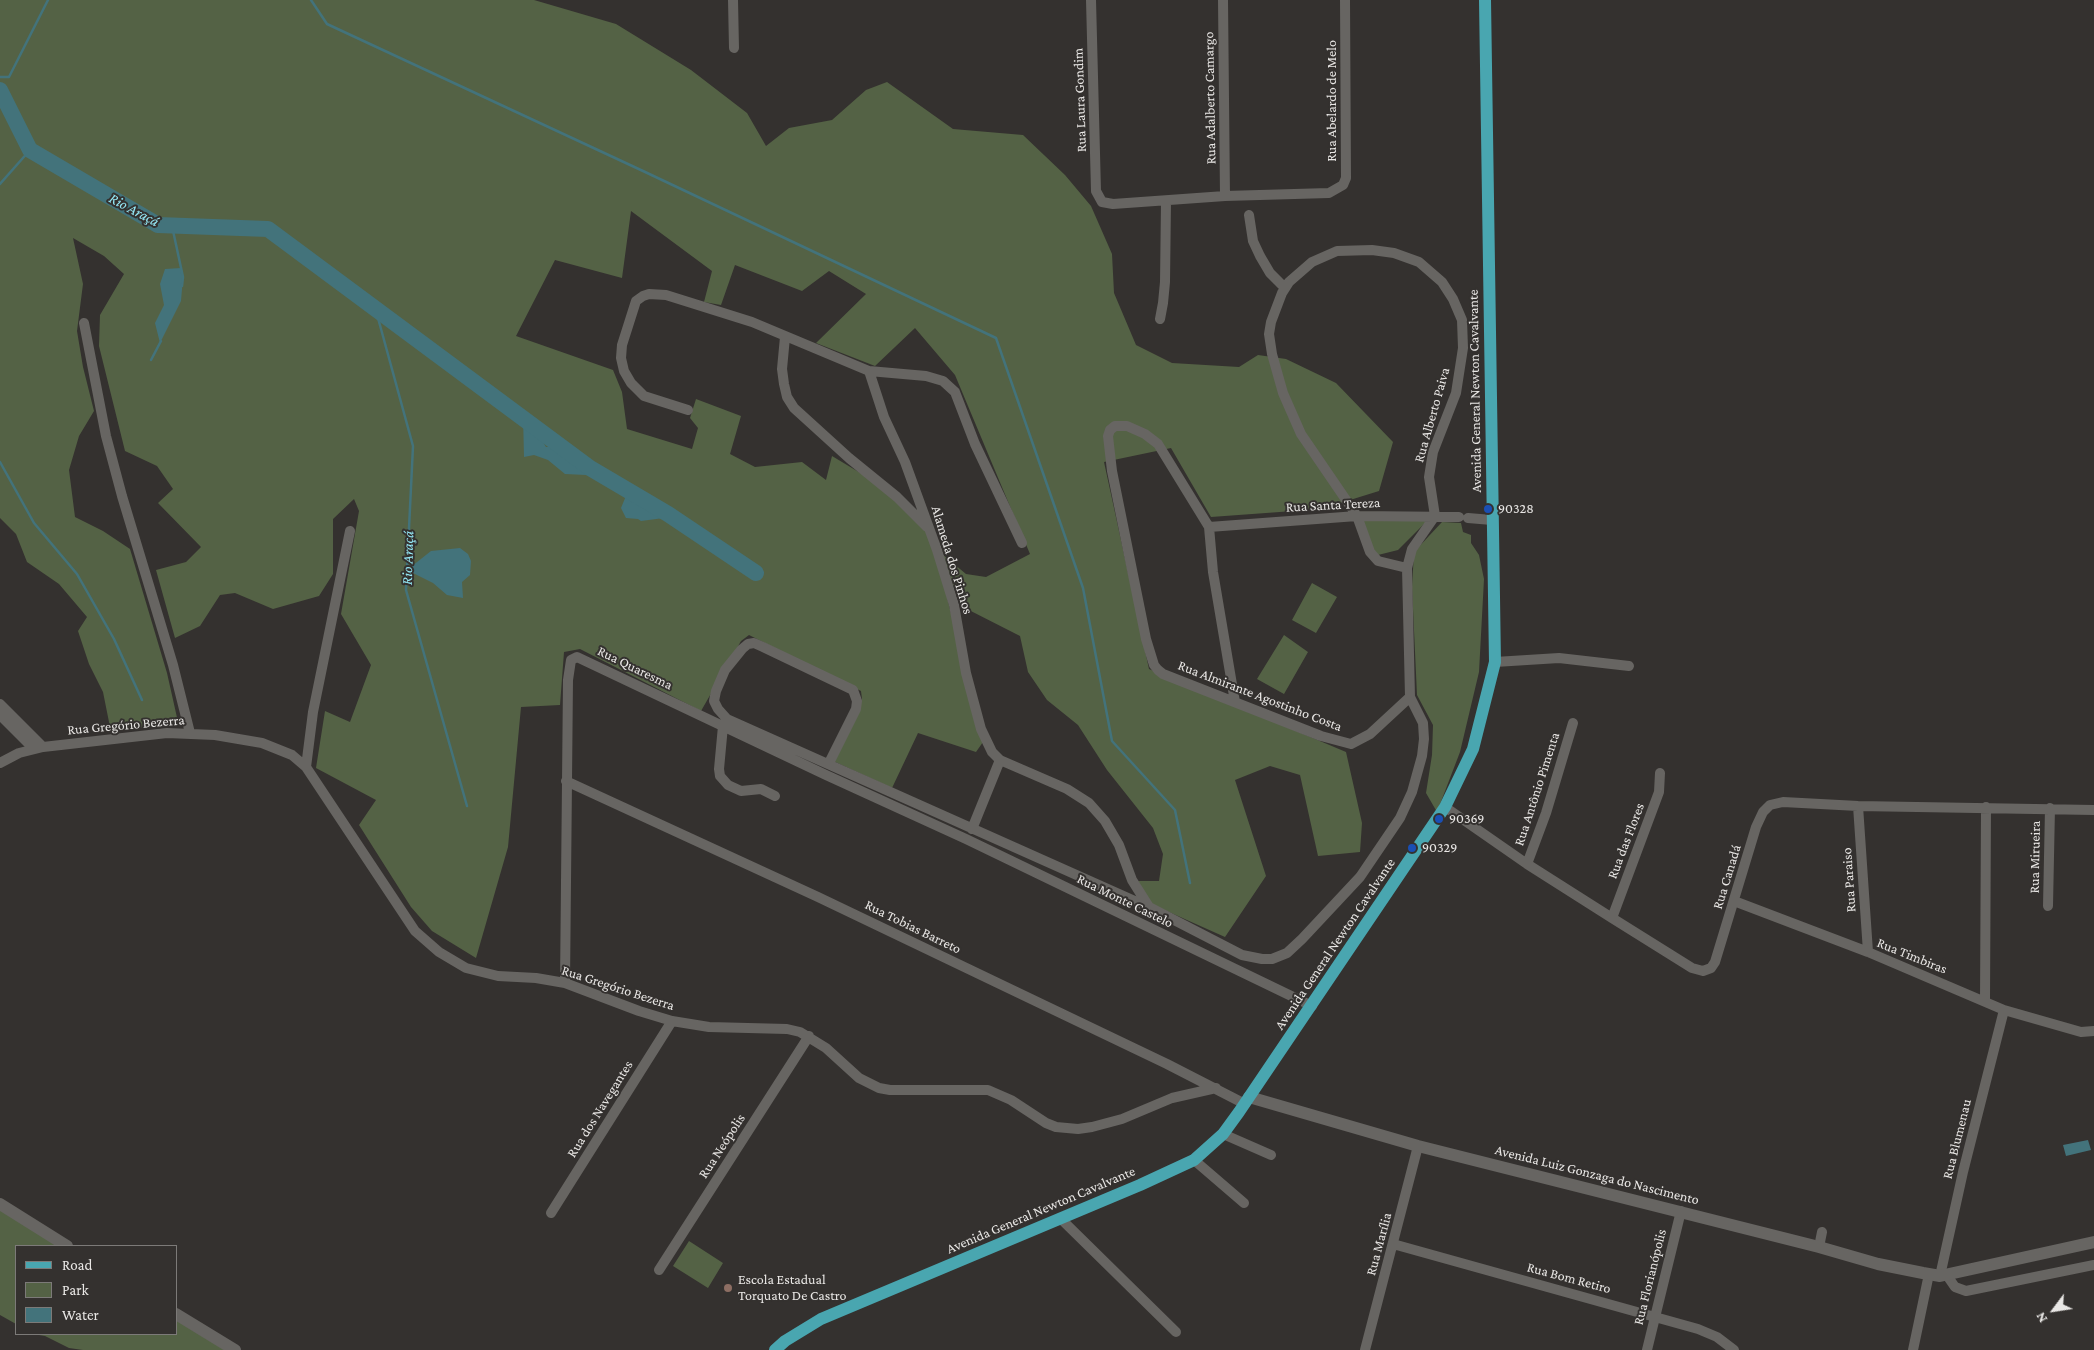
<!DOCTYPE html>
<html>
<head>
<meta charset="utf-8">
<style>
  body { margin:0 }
  #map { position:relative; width:2094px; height:1350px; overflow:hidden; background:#34312f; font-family:"Crimson Pro",serif }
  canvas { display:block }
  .legend { position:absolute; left:15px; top:1245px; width:162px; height:90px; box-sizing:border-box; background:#34312f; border:1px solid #7c7a78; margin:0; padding:6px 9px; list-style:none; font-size:15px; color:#e9e7e5 }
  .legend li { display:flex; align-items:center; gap:10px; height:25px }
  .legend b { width:25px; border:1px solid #7c7a78 }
  .north { position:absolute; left:2029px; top:1285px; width:50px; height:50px; -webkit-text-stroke:4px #34312f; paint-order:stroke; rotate:239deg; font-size:14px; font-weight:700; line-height:20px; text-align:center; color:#e9e7e5 }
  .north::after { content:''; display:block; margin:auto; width:18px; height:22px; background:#e9e7e5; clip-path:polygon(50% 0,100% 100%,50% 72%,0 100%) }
</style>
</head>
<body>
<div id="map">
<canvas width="2094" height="1350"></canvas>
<ul class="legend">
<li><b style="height:6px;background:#49a6b0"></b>Road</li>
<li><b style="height:14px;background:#546245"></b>Park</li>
<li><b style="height:14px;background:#43737b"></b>Water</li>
</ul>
<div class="north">N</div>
</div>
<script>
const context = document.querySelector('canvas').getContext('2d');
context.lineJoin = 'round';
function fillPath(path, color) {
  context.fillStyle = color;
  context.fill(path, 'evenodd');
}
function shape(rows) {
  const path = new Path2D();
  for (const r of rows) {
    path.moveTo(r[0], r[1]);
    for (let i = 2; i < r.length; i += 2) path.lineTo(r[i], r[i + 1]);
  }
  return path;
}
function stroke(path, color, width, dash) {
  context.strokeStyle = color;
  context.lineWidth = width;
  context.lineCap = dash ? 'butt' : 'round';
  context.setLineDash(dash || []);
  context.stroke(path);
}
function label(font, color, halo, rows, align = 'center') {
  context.font = font + ' "Crimson Pro",serif';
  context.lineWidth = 4;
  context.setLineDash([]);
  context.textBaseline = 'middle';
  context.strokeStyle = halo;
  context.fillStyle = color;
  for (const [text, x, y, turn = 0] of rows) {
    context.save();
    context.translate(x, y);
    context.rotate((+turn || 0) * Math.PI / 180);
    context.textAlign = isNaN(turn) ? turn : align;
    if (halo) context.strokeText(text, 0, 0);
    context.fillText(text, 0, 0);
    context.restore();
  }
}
const green = shape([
  [0,0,534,0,616,24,691,70,747,113,766,146,789,128,832,120,866,90,887,82,953,129,1023,135,1065,175,1091,206,1112,254,1114,293,1136,345,1172,363,1239,367,1258,355,1286,359,1336,383,1393,442,1379,491,1321,509,1211,517,1171,448,1104,462,1149,669,1346,752,1362,823,1360,852,1318,856,1300,775,1270,766,1235,780,1266,876,1225,937,1151,904,1138,881,1159,881,1163,854,1153,828,1107,770,1078,725,1047,700,1028,672,1020,636,961,606,942,554,966,574,986,577,1030,554,955,375,915,328,875,366,816,343,866,294,829,271,802,291,735,265,721,305,704,302,712,271,631,211,622,278,555,260,516,336,613,370,622,392,627,429,692,449,698,428,690,418,696,399,741,416,730,454,755,467,802,462,826,480,832,456,862,474,898,503,928,533,941,573,983,742,976,752,918,733,892,788,833,761,862,699,861,691,749,635,741,641,701,711,580,649,564,652,560,705,521,707,508,847,476,958,432,931,411,907,359,825,376,800,316,768,325,711,350,722,371,665,341,614,359,511,354,499,333,519,333,574,319,596,273,609,235,593,220,595,200,626,175,638,156,570,186,562,201,547,158,503,173,489,157,466,125,451,99,346,100,315,124,274,104,256,73,238,83,284,77,331,83,367,94,411,79,436,69,470,75,517,103,531,130,549,167,673,178,722,111,732,103,692,89,664,78,631,87,617,59,584,27,562,16,534,0,518],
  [1360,517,1425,519,1425,523,1398,550,1378,555,1372,548],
  [1442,522,1461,523,1463,532,1471,535,1471,543,1479,555,1484,579,1479,672,1460,752,1437,812,1426,793,1432,755,1433,725,1417,695,1412,587,1414,552],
  [1312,583,1337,597,1316,633,1292,620],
  [1284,635,1308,652,1284,694,1257,679],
  [0,1209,59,1246,16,1246,16,1324,0,1315],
  [689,1241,723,1263,708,1288,673,1266],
  [176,1320,225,1350,83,1350,69,1348,45,1336,33,1334,176,1334]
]);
const water = shape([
  [181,268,183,277,181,301,160,343,155,323,164,305,160,284,165,269],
  [523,415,529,419,546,447,557,447,579,457,590,468,586,475,565,474,548,460,534,455,524,457],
  [633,490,645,492,652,501,651,506,658,513,664,511,668,514,670,523,664,518,641,521,638,519,626,518,621,508,628,491],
  [460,548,468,554,471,561,470,575,462,582,463,598,447,595,433,583,407,570,431,551],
  [2088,1140,2091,1150,2066,1156,2063,1145]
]);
const stream = shape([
  [311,0,327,24,643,171,996,338,1083,588,1112,741,1175,810,1190,883],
  [0,77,9,77,48,0],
  [0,184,30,150],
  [172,226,183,277,182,286],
  [375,307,413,446,406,590,467,806],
  [151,360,161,341],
  [0,462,34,523,77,574,114,639,142,700]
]);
const river = shape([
  [0,90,30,150,158,225,268,229,590,468,668,514,756,573]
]);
const street = shape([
  [733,0,734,48],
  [1091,0,1096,191,1102,202,1113,204,1225,196,1329,193,1343,185,1346,178,1345,0],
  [1223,0,1225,196],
  [1249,215,1253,241,1260,256,1270,273,1285,288],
  [1160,319,1163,303,1165,282,1166,201],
  [84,323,106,436,122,496,173,665,190,733],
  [785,337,782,369,784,384,787,397,794,408,849,458,897,497,927,527],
  [869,371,884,417,905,462,937,550,954,605,966,673,981,729,992,752,1000,760,972,829],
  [688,410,644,396,631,383,624,371,621,358,622,345,636,301,643,296,649,294,666,295,752,322,869,371,926,376,943,381,955,392,975,444,1022,543],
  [1468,518,1492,520],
  [1209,527,1357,516,1459,517],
  [1495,662,1559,658,1629,666],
  [1235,702,1213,572,1209,527,1158,444,1145,434,1127,426,1115,426,1110,430,1108,436,1112,471,1146,639,1154,665,1158,670,1163,674,1321,736,1351,744,1370,734,1410,697],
  [0,704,43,747],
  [0,715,34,749],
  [723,726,719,769,720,776,728,785,741,791,761,789,775,796],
  [1000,760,1067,789,1089,803,1105,821,1119,845,1132,880,1149,907,1242,955,1262,959,1272,959,1287,953,1302,939,1360,877,1400,818,1412,792,1422,756,1424,739,1423,723,1410,697,1407,568,1412,549,1435,516,1429,477,1433,452,1456,393,1463,348,1462,320,1453,299,1442,282,1419,262,1394,253,1372,250,1337,251,1312,262,1289,282,1282,293,1271,322,1269,334,1272,354,1283,393,1301,434,1357,516,1370,552,1378,561,1407,568],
  [0,763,19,753,43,747,167,733,215,735,262,743,292,755,306,767,415,931,439,952,466,968,498,976,536,978,565,983,639,1011,672,1021,709,1027,787,1029,800,1032,826,1048,859,1078,879,1088,890,1090,988,1090,1011,1100,1046,1123,1056,1127,1078,1129,1092,1127,1122,1119,1172,1098,1216,1088],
  [829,763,856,709,857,701,853,690,763,647,754,643,748,644,742,649,725,670,716,691,714,701,718,709,727,719,1146,906],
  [306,767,313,712,350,531],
  [566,781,818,897,1167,1064,1245,1104],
  [1858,806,1868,952],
  [1445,807,1527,864,1612,918,1692,968,1703,971,1711,968,1715,962,1756,827,1763,812,1770,805,1783,802,1858,806,2094,810],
  [1527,864,1546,813,1573,723],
  [1734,901,1868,952,2004,1010,2081,1032,2094,1031],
  [2048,906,2050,808],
  [1612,918,1659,792,1660,773],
  [565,983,568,680,571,660,577,657,826,775,966,839,1312,1006],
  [1985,1001,1986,807],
  [1223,1134,1271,1155],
  [1194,1160,1244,1203],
  [551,1213,672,1021],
  [1060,1218,1176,1332],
  [1393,1244,1698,1329,1717,1337,1734,1350],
  [1819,1247,1822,1232],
  [659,1270,809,1036],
  [1946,1274,1955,1287,1966,1291,2094,1265],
  [1940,1276,1963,1172,2004,1010],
  [1365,1350,1418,1146],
  [1647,1350,1681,1211],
  [1913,1350,1929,1274]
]);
const secondary = shape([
  [1249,1097,1418,1146,1819,1247,1878,1264,1923,1273,1940,1276,2094,1242],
  [0,1204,67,1246],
  [176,1314,235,1350]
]);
const primary = shape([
  [775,1350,785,1341,821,1319,1140,1185,1194,1160,1223,1134,1239,1112,1445,807,1473,749,1495,662,1485,0]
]);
const markers = [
  [1488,509,5,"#1a4fb4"],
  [1439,819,5,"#1a4fb4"],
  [1412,848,5,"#1a4fb4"],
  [728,1288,5,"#8d6e63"]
];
const streetNames = [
  ["Rua Adalberto Camargo",1210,98,-91],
  ["Rua Laura Gondim",1080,100,-92],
  ["Rua Abelardo de Melo",1332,101,-90],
  ["Avenida General Newton Cavalvante",1475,391,-91],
  ["Rua Alberto Paiva",1432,415,-74],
  ["Rua Santa Tereza",1333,505,-3],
  ["Alameda dos Pinhos",952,560,73],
  ["Rua Quaresma",635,668,26],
  ["Rua Almirante Agostinho Costa",1260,696,21],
  ["Rua Gregório Bezerra",126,725,-5],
  ["Rua Antônio Pimenta",1537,789,-72],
  ["Rua das Flores",1626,841,-69],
  ["Rua Mirueira",2035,857,-89],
  ["Rua Canadá",1727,877,-73],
  ["Rua Paraiso",1849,880,-94],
  ["Rua Monte Castelo",1125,901,26],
  ["Rua Tobias Barreto",913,927,26],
  ["Avenida General Newton Cavalvante",1335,944,-56],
  ["Rua Timbiras",1912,956,22],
  ["Rua Gregório Bezerra",618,988,18],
  ["Rua dos Navegantes",600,1109,-58],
  ["Rua Blumenau",1957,1139,-76],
  ["Rua Neópolis",722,1146,-57],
  ["Avenida Luiz Gonzaga do Nascimento",1597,1175,14],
  ["Avenida General Newton Cavalvante",1041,1210,-23],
  ["Rua Marília",1379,1244,-75],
  ["Rua Florianópolis",1650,1277,-76],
  ["Rua Bom Retiro",1569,1278,15]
];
const poiNames = [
  ["90328",1498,509],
  ["90369",1449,819],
  ["90329",1422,848],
  ["Escola Estadual",738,1280],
  ["Torquato De Castro",738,1296]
];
const waterNames = [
  ["Rio Araçá",134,210,28],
  ["Rio Araçá",408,558,-88]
];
fillPath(green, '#546245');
fillPath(water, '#43737b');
stroke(stream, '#43737b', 2.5);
stroke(river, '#43737b', 16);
stroke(street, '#676562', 10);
stroke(secondary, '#676562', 12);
stroke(primary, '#49a6b0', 12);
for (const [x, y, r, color] of markers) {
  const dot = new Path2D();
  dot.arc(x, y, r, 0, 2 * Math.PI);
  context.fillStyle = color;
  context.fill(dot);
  stroke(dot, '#34312f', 2);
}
label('14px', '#e9e7e5', '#34312f', streetNames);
label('14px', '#e9e7e5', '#34312f', poiNames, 'left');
label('italic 15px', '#94e7f5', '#34312f', waterNames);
</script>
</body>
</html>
